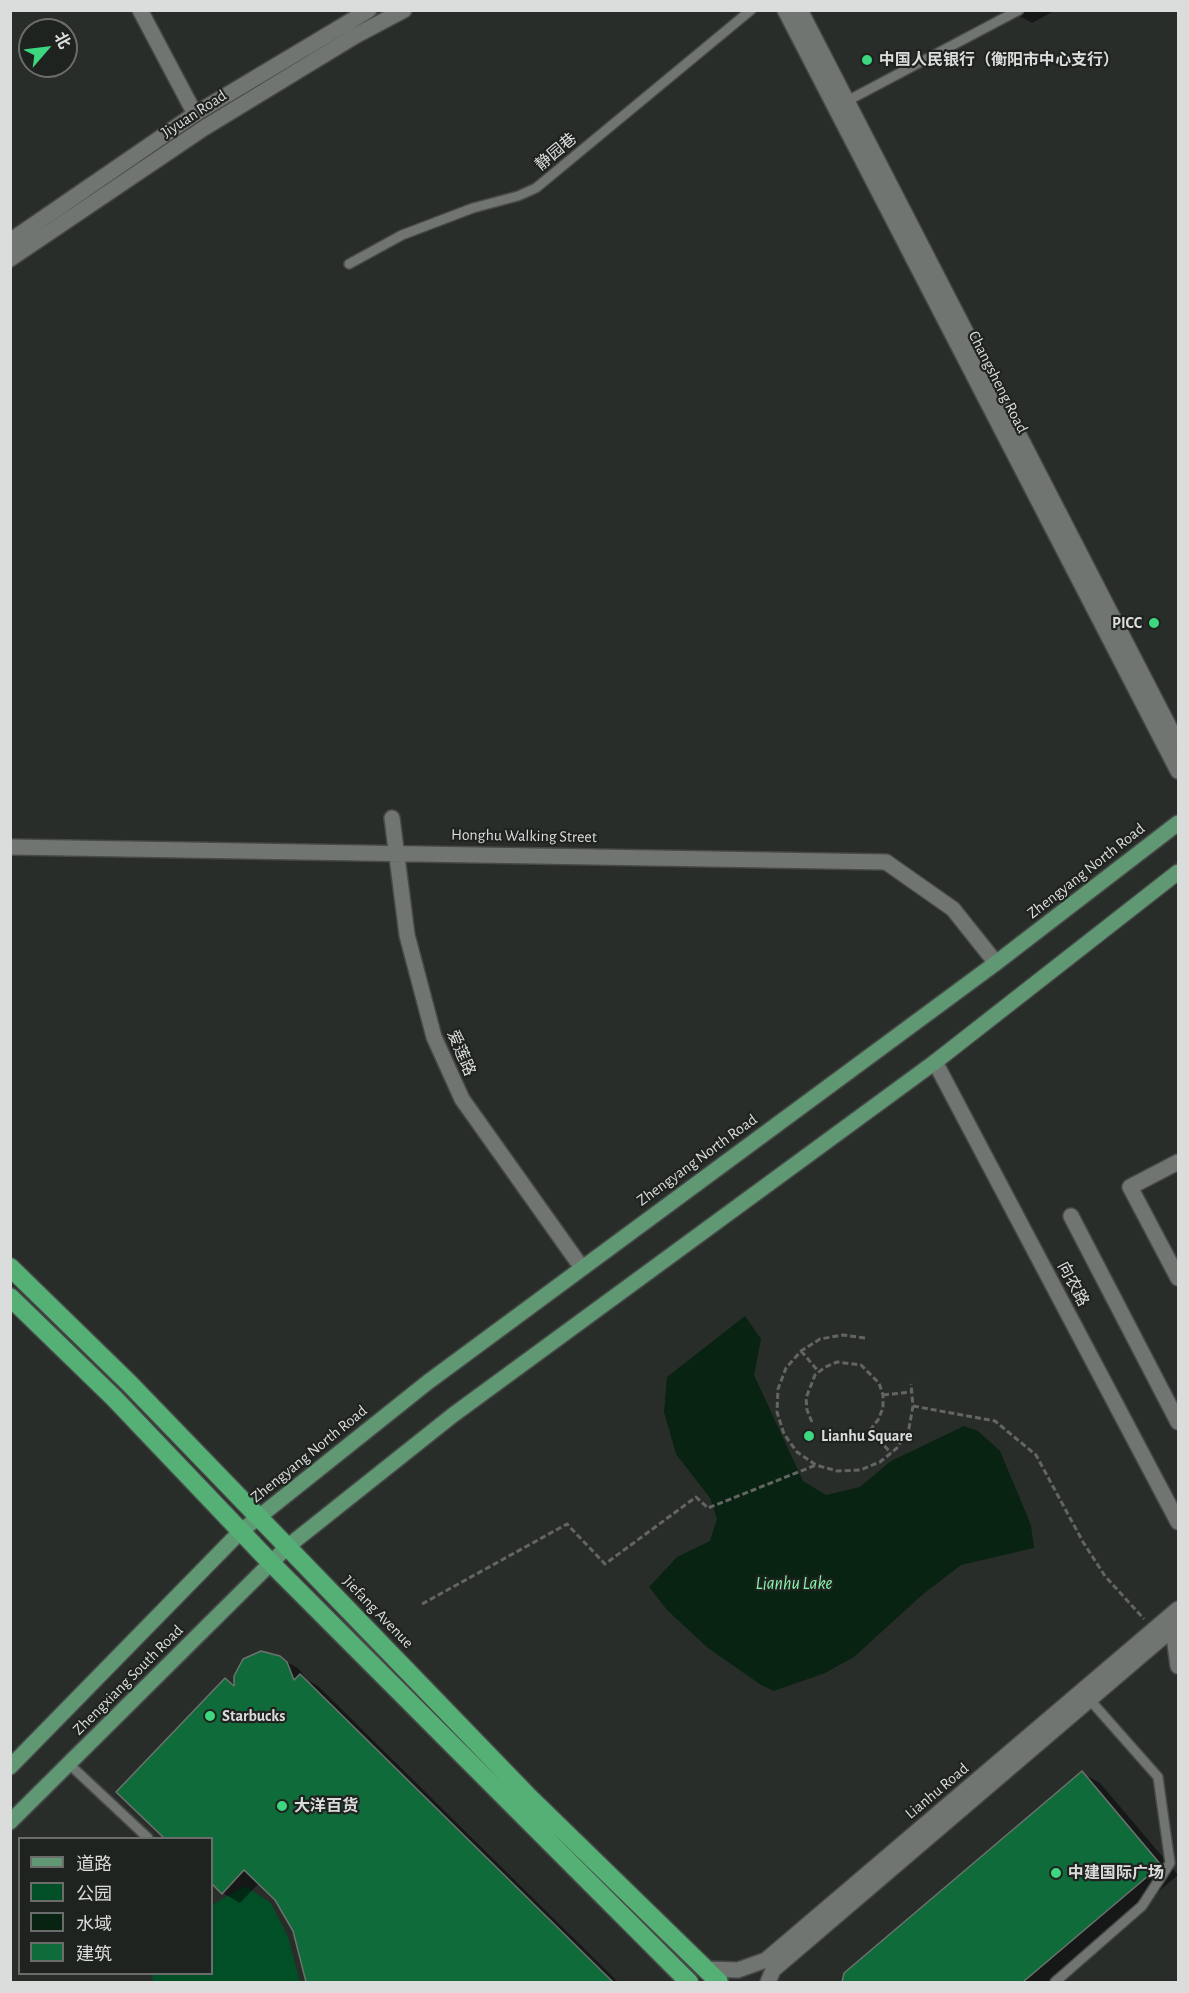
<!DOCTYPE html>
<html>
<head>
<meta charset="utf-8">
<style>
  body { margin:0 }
  #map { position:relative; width:1189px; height:1993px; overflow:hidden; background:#292d2a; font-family:"Alegreya Sans","Noto Sans SC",sans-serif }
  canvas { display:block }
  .frame { position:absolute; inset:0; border:12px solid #dadddb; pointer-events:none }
  .legend { position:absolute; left:18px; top:1837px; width:195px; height:138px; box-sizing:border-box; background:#1f2320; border:2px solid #6a6d6b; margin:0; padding:8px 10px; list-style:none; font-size:18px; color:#dadddb }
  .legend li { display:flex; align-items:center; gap:12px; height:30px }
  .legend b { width:30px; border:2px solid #6a6d6b }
  .north { position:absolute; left:18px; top:18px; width:60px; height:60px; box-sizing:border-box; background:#1f2320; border:2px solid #6a6d6b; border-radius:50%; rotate:62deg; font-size:16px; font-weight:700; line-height:24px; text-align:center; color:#dadddb }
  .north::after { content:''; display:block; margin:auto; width:21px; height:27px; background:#3cd77e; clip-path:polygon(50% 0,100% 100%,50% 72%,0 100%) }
</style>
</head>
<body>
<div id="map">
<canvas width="1189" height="1993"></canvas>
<div class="frame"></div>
<ul class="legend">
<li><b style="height:8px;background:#609874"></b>道路</li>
<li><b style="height:16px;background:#004f27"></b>公园</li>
<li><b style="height:16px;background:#092312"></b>水域</li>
<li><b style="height:16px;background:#106b3a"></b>建筑</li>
</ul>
<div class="north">北</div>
</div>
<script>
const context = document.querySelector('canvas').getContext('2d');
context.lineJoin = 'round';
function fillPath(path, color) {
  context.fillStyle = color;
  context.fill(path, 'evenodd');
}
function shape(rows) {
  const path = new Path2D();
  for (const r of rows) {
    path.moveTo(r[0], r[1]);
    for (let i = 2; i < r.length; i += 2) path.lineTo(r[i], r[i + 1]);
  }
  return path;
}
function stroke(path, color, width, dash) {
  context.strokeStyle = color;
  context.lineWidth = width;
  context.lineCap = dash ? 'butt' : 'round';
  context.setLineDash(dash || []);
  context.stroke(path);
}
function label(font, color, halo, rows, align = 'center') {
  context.font = font + ' "Alegreya Sans","Noto Sans SC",sans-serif';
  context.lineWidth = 4.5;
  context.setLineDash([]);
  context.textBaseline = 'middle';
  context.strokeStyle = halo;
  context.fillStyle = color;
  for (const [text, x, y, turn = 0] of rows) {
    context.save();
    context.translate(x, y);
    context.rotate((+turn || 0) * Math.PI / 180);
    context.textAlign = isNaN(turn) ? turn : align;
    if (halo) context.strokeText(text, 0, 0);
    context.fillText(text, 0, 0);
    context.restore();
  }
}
const green = shape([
  [245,1886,271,1903,288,1937,300,1982,153,1982,152,1974,212,1974,212,1905]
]);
const water = shape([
  [745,1316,761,1339,754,1375,803,1481,826,1495,860,1487,891,1461,964,1426,978,1431,1000,1451,1031,1525,1034,1548,961,1565,922,1595,854,1657,825,1673,774,1691,761,1685,708,1648,667,1610,649,1587,677,1557,710,1541,717,1519,710,1498,676,1454,664,1412,667,1377]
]);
const shadow = shape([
  [1009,10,1056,10,1032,23],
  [279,1657,298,1668,307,1680,318,1686,618,1982,307,1982,294,1930,277,1899,260,1882,240,1903,223,1893,212,1882,212,1838,167,1838,118,1792,225,1680,236,1685],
  [1082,1773,1100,1783,1178,1875,1053,1982,843,1982,845,1974]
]);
const building = shape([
  [261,1651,280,1656,287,1662,294,1680,300,1674,613,1982,306,1982,293,1931,275,1900,244,1870,222,1894,212,1884,212,1838,164,1838,116,1792,225,1678,234,1686,234,1676,243,1659,261,1651],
  [1082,1771,1161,1865,1023,1982,842,1982,844,1973,1082,1771]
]);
const path = shape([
  [865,1338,843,1335,820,1339,801,1351,786,1368,778,1389,777,1412,784,1434,797,1452,816,1465,837,1471,860,1470,880,1462,897,1448,909,1428,913,1406,911,1384],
  [801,1351,819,1372],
  [883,1395,911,1392],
  [913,1406,995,1421,1036,1455,1083,1542,1105,1576,1144,1619],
  [812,1422,807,1410,806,1398,815,1375,825,1367,837,1362,861,1365,879,1383,883,1395,883,1408,878,1420,870,1430,891,1453],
  [422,1604,567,1524,605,1564,696,1497,708,1508,816,1465]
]);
const lane = shape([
  [847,101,1019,10],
  [349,264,402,235,473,208,518,196,536,188,751,10],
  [69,1764,148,1838],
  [1055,1982,1142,1906,1170,1863,1158,1777,1090,1700]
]);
const street = shape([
  [140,10,195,114],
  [392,818,407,935,434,1037,462,1099,582,1268],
  [10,847,886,862,953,909,996,963],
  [935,1062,1178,1522],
  [1178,1162,1130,1187,1178,1278],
  [1071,1216,1178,1422]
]);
const secondary = shape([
  [785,10,1178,771],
  [800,10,1178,744],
  [10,241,195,114,369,10],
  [10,259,204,128,355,36,404,10],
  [1173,1629,1178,1666],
  [705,1969,738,1970,766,1960,1178,1609],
  [768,1982,773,1970,1178,1624]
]);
const primary = shape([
  [10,1767,240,1532,428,1382,996,963,1178,823],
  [10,1822,287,1547,453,1415,935,1062,1178,872]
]);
const highway = shape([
  [10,1267,130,1384,530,1798,719,1982],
  [10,1297,114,1398,271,1563,689,1982]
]);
const markers = [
  [867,60,6,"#3cd77e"],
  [1154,623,6,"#3cd77e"],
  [809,1436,6,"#3cd77e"],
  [210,1716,6,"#3cd77e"],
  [282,1806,6,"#3cd77e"],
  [1056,1873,6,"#3cd77e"]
];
const poiNames = [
  ["中国人民银行（衡阳市中心支行）",879,60],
  ["PICC",1142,623,"right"],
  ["Lianhu Square",821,1436],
  ["Starbucks",222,1716],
  ["大洋百货",294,1806],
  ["中建国际广场",1068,1873]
];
const streetNames = [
  ["Jiyuan Road",194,114,-33],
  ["静园巷",556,152,-40],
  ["Changsheng Road",998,382,63],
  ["Honghu Walking Street",524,836,1],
  ["Zhengyang North Road",1086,871,-38],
  ["爱莲路",461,1053,67],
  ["Zhengyang North Road",697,1160,-36],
  ["向农路",1073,1284,62],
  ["Zhengyang North Road",309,1454,-39],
  ["Jiefang Avenue",378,1612,46],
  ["Zhengxiang South Road",128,1680,-45],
  ["Lianhu Road",937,1791,-40]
];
const waterNames = [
  ["Lianhu Lake",794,1584]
];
fillPath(green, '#004f27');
fillPath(water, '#092312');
fillPath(shadow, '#0007');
fillPath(building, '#106b3a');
stroke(building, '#6e726f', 1.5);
stroke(lane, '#464947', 12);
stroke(street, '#464947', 18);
stroke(secondary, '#464947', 18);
stroke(primary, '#464947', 18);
stroke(highway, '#464947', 21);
stroke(path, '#626563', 3, [6, 3]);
stroke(lane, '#717572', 9);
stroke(street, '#717572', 15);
stroke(secondary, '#717572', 15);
stroke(primary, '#609874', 15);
stroke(highway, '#55b075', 18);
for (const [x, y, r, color] of markers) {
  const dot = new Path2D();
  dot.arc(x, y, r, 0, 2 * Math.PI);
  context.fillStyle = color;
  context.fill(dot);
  stroke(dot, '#1f2320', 2);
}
label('bold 16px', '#dadddb', '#1f2320', poiNames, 'left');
label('16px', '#dadddb', '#1f2320', streetNames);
label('italic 18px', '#8af6ad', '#1f2320', waterNames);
</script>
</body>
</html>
